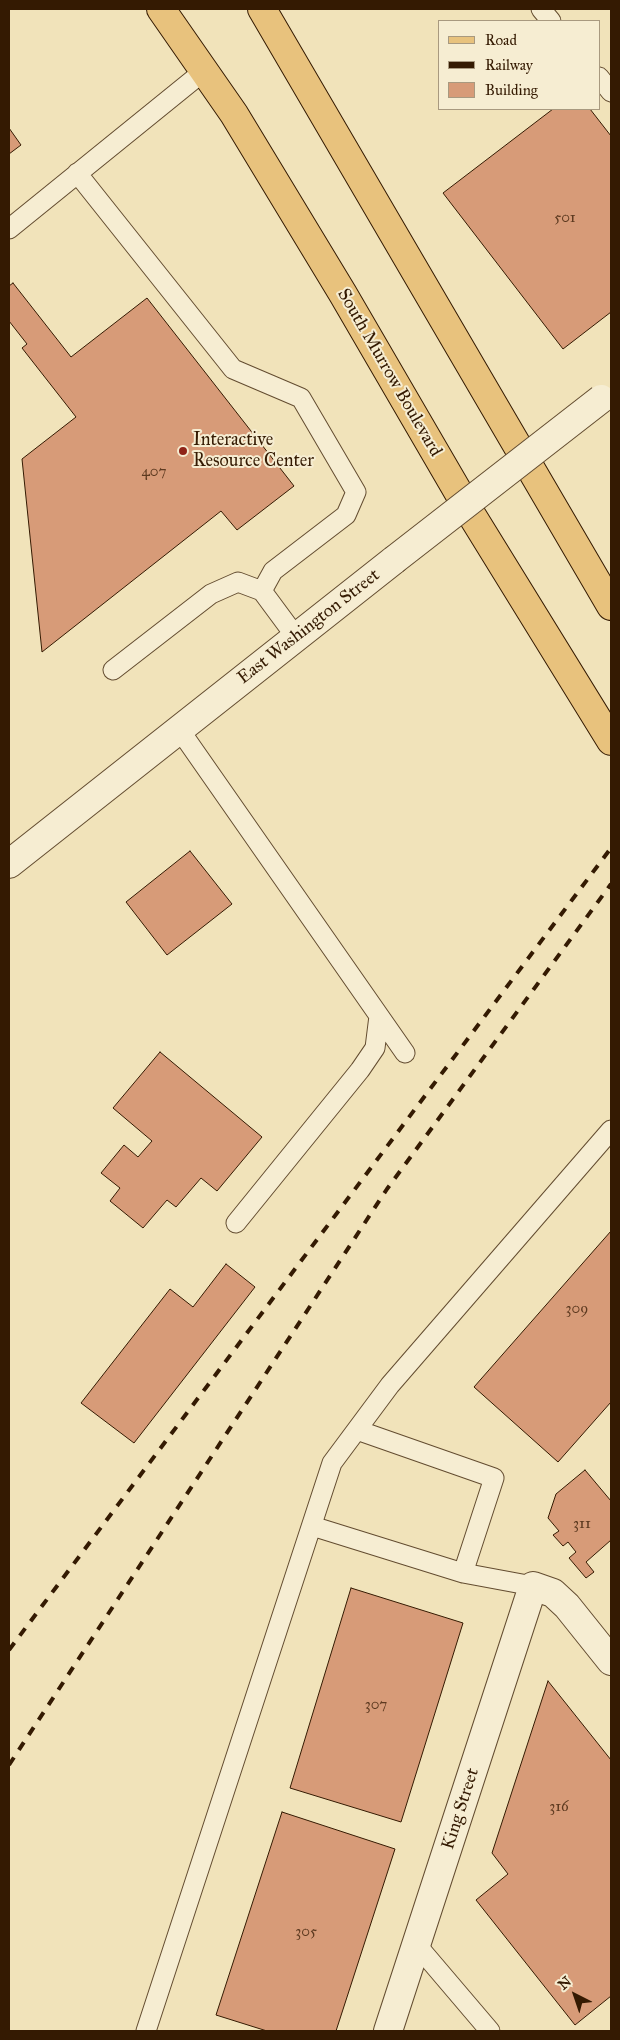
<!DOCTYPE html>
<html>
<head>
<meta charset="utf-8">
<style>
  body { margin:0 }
  #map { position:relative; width:620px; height:2040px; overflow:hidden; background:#f1e3ba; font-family:"IM FELL Great Primer",serif }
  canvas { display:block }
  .frame { position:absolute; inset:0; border:10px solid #341a02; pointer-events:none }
  .legend { position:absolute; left:438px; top:20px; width:162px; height:90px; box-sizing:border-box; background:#f6edd2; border:1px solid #a8997f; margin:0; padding:6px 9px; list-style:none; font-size:15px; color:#341a02 }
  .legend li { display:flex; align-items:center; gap:10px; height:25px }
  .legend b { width:25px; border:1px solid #a8997f }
  .north { position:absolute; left:550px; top:1970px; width:50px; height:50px; -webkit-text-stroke:4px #f6edd2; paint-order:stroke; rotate:319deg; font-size:14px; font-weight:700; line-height:20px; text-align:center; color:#341a02 }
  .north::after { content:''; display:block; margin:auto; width:18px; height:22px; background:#341a02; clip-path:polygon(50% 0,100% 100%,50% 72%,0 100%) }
</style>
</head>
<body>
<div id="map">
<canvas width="620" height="2040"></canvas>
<div class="frame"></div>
<ul class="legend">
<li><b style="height:6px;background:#e8c27d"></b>Road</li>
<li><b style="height:6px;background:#341a02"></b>Railway</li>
<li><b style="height:14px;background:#d79b78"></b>Building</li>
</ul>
<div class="north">N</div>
</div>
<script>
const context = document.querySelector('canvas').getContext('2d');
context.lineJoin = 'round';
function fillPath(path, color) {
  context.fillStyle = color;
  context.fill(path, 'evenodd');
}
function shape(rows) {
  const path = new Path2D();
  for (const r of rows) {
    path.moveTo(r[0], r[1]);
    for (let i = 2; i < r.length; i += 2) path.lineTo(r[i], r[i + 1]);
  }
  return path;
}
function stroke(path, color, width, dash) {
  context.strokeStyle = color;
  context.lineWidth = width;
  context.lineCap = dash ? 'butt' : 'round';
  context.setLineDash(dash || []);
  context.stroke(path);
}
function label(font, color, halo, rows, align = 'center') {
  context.font = font + ' "IM FELL Great Primer",serif';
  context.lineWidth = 4;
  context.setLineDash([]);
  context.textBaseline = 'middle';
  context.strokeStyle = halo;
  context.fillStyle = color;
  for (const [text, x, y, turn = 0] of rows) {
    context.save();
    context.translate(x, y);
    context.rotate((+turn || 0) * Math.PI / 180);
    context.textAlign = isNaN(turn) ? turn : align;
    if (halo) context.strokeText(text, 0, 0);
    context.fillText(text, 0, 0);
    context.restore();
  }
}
const building = shape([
  [553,109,590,109,611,136,611,312,563,349,443,193,553,109],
  [9,128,21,145,9,154,9,128],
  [13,283,71,357,147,298,294,486,237,530,221,511,42,652,22,459,76,417,22,348,27,344,9,321,9,286,13,283],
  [190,851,232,904,167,955,126,902,190,851],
  [160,1052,262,1137,217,1191,201,1178,176,1207,167,1200,143,1228,110,1201,120,1188,101,1173,124,1145,138,1157,152,1141,113,1108,160,1052],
  [611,1231,611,1402,558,1462,474,1387,611,1231],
  [226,1264,255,1287,134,1443,81,1403,170,1289,193,1307,226,1264],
  [585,1470,611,1501,611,1540,586,1562,594,1572,586,1578,569,1558,576,1552,568,1542,563,1546,553,1535,559,1531,548,1518,556,1494,585,1470],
  [351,1588,463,1623,401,1822,290,1788,351,1588],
  [548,1681,611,1760,611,1996,575,2025,476,1900,508,1874,492,1853,548,1681],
  [282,1812,395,1849,336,2031,267,2031,216,2015,282,1812]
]);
const service = shape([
  [541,9,551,21],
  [599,77,611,92],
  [77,173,233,369,301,398,356,492,346,515,273,571,262,591,296,637],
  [9,229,204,71],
  [113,670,211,594,238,582,262,591],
  [179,729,405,1053],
  [236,1223,360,1070,375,1048,379,1016],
  [357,1430,494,1478,463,1573],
  [312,1526,463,1573,533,1586],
  [416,1944,490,2031],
  [146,2031,332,1463,390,1385,611,1130]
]);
const minor = shape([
  [388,2031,533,1586,553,1593,567,1606,611,1661]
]);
const tertiary = shape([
  [9,864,394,560]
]);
const primary = shape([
  [161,9,234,114,343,294,471,514,611,741],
  [262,9,611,606]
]);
const rail = shape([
  [9,1650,611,848],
  [9,1765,387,1189,611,884]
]);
const tertiaryBridge = shape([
  [394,560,601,399]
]);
const markers = [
  [183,451,5,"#8f2418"]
];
const numberNames = [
  ["501",565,218],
  ["407",154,472],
  ["309",577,1309],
  ["311",582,1524],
  ["307",376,1705],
  ["316",559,1807],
  ["305",306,1932]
];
const streetNames = [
  ["South Murrow Boulevard",389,373,60],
  ["East Washington Street",309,627,-38],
  ["King Street",461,1809,-72]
];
const poiNames = [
  ["Interactive",193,441],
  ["Resource Center",193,462]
];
fillPath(building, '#d79b78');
stroke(building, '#341a02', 1);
stroke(service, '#634c30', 21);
stroke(minor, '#634c30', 30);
stroke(tertiary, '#634c30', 30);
stroke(primary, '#341a02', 30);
stroke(service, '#f6edd2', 19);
stroke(minor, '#f6edd2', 28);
stroke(tertiary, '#f6edd2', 28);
stroke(primary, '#e8c27d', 28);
stroke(rail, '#341a02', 4, [9, 9]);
stroke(tertiaryBridge, '#634c30', 30, []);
stroke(tertiaryBridge, '#f6edd2', 28);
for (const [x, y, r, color] of markers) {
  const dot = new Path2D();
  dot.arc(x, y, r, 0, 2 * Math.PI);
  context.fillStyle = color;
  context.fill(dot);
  stroke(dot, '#f6edd2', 2);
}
label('15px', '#5d3a20', null, numberNames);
label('18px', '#341a02', '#f6edd2', streetNames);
label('18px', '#341a02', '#f6edd2', poiNames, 'left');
</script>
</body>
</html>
